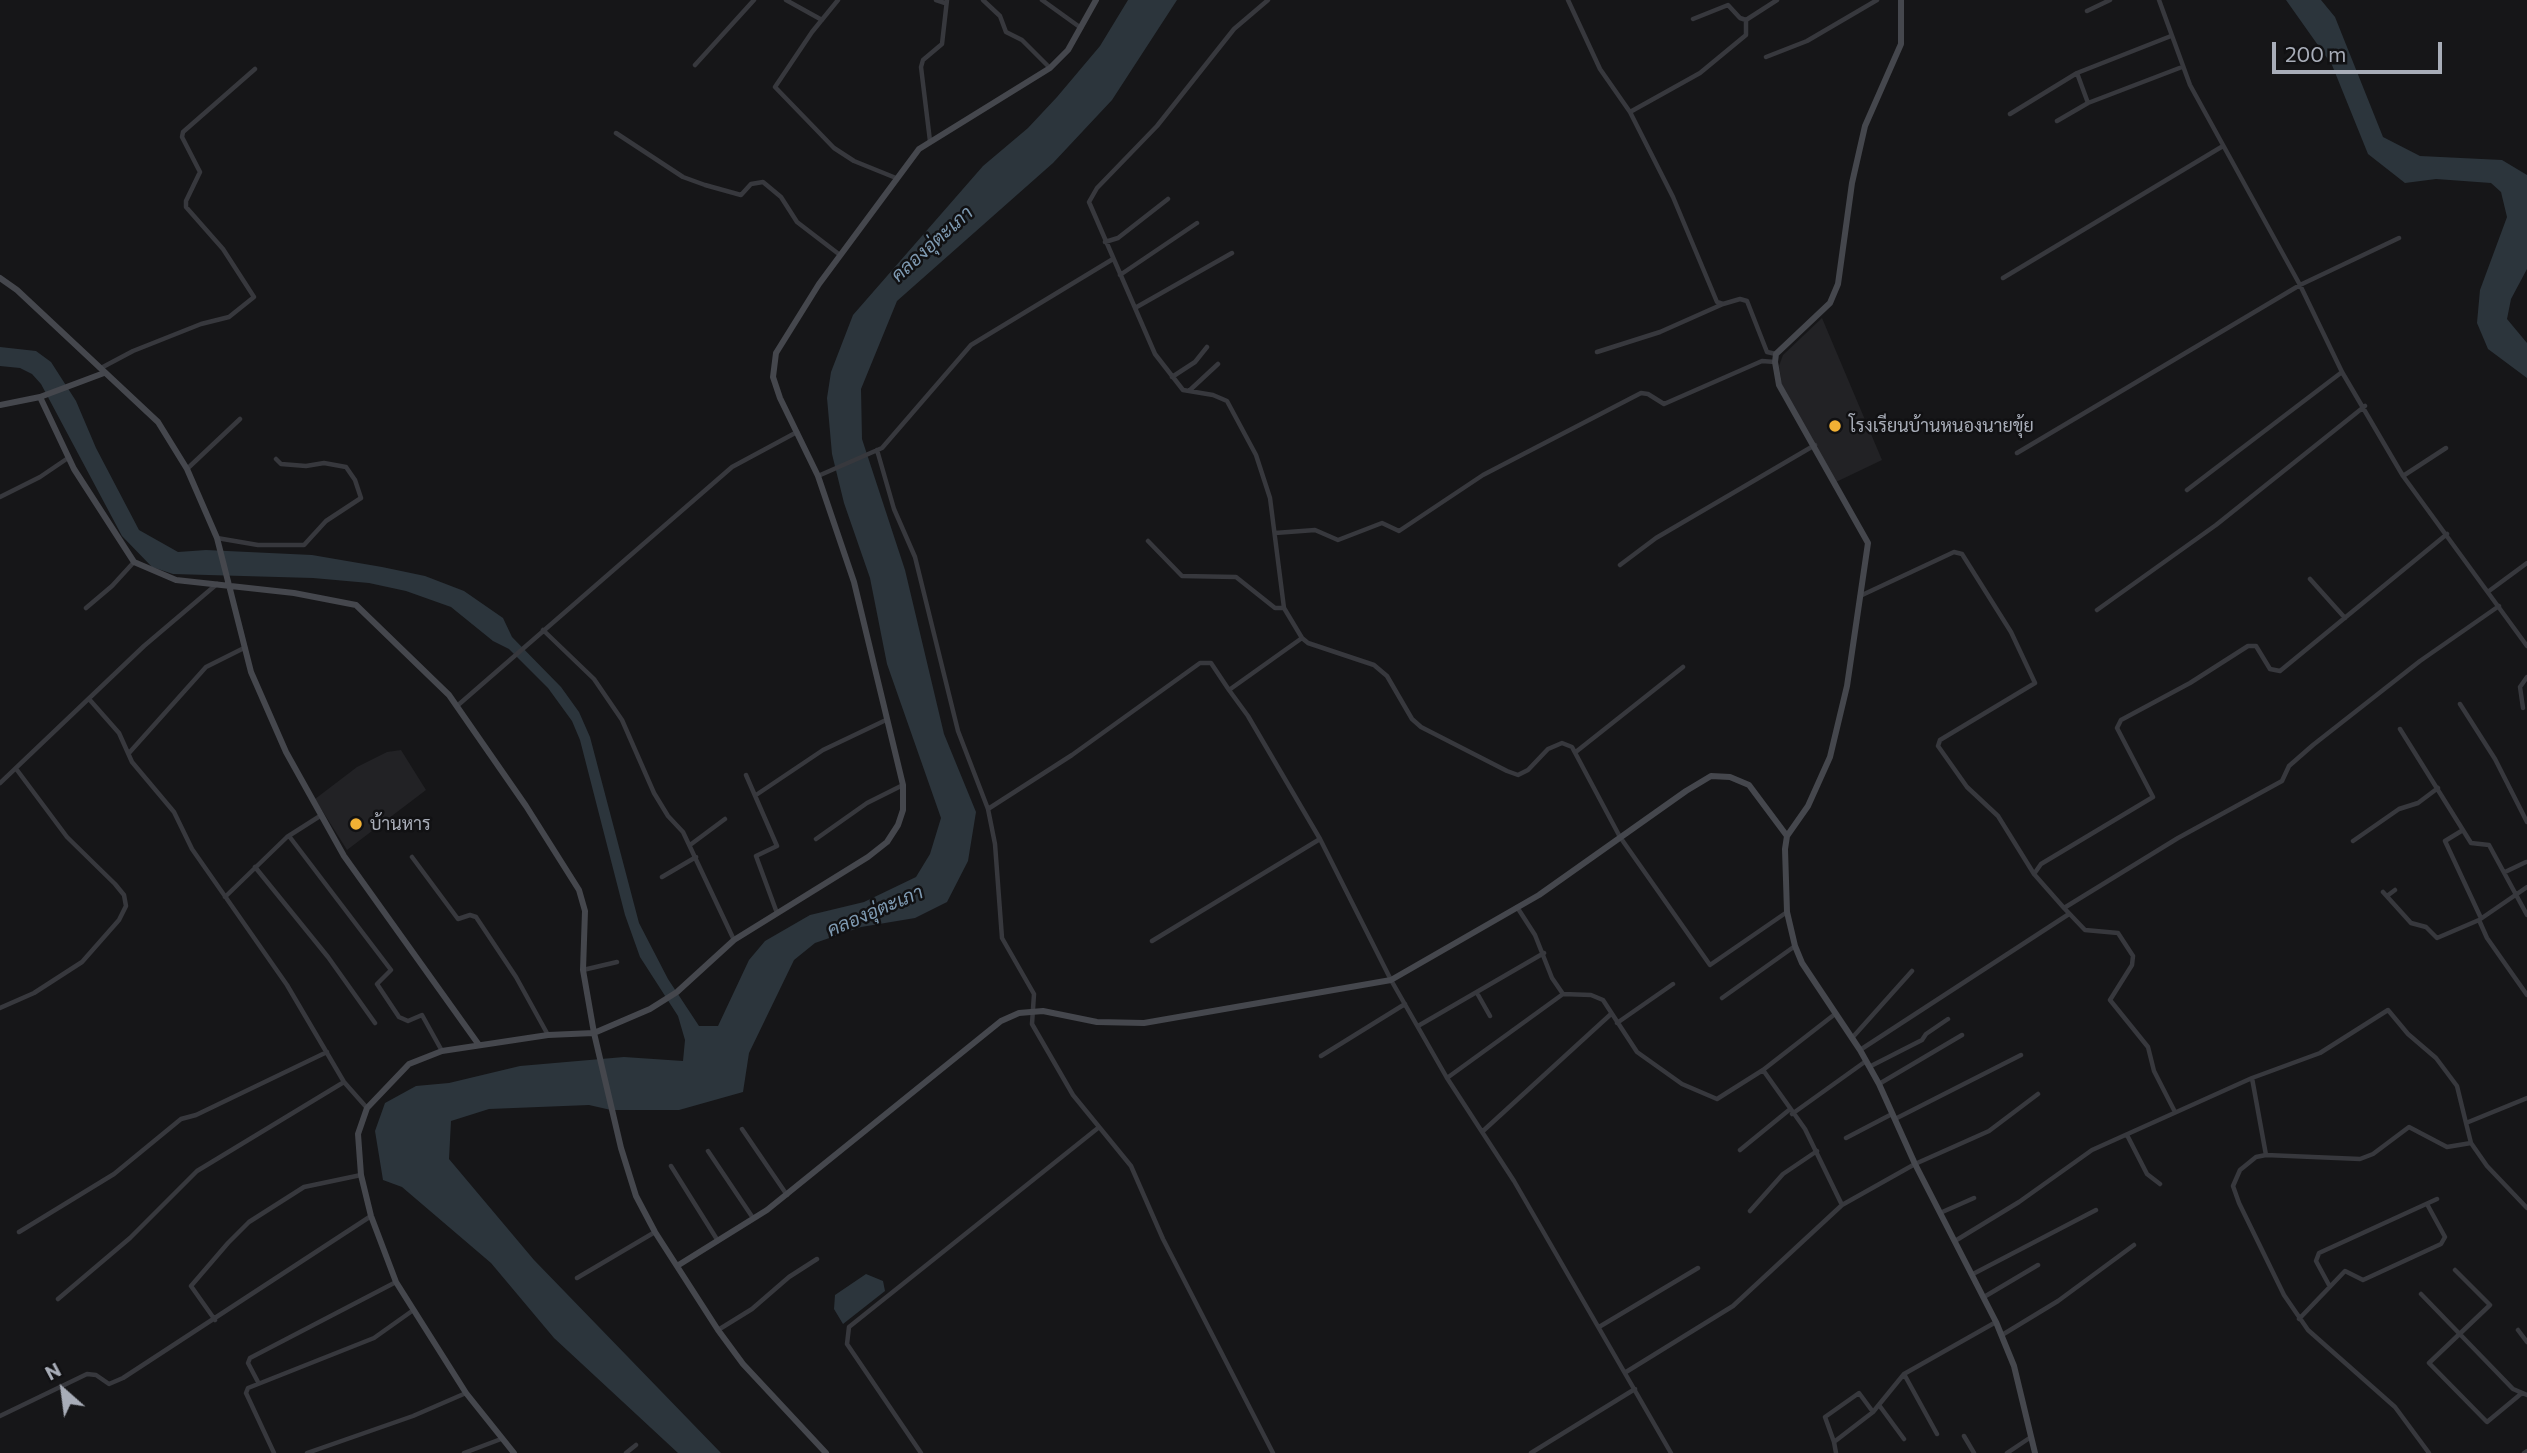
<!DOCTYPE html>
<html>
<head>
<meta charset="utf-8">
<style>
  body { margin:0 }
  #map { position:relative; width:2527px; height:1453px; overflow:hidden; background:#161618; font-family:Commissioner,sans-serif }
  canvas { display:block }
  .north { position:absolute; left:28px; top:1355px; width:70px; height:70px; -webkit-text-stroke:5px #111113; paint-order:stroke; rotate:332deg; font-size:19px; font-weight:700; line-height:28px; text-align:center; color:#a8adb8 }
  .north::after { content:''; display:block; margin:auto; width:24px; height:32px; background:#a8adb8; clip-path:polygon(50% 0,100% 100%,50% 72%,0 100%) }
  .scale { position:absolute; left:2272px; top:42px; width:170px; height:32px; box-sizing:border-box; border:4px solid #a8adb8; border-top:0; padding-left:9px; font-size:21px; line-height:24px; white-space:nowrap; color:#a8adb8; -webkit-text-stroke:5px #111113; paint-order:stroke }
</style>
</head>
<body>
<div id="map">
<canvas width="2527" height="1453"></canvas>
<div class="north">N</div>
<div class="scale">200 m</div>
</div>
<script>
const context = document.querySelector('canvas').getContext('2d');
context.lineJoin = 'round';
function fillPath(path, color) {
  context.fillStyle = color;
  context.fill(path, 'evenodd');
}
function shape(rows) {
  const path = new Path2D();
  for (const r of rows) {
    path.moveTo(r[0], r[1]);
    for (let i = 2; i < r.length; i += 2) path.lineTo(r[i], r[i + 1]);
  }
  return path;
}
function stroke(path, color, width, dash) {
  context.strokeStyle = color;
  context.lineWidth = width;
  context.lineCap = dash ? 'butt' : 'round';
  context.setLineDash(dash || []);
  context.stroke(path);
}
function label(font, color, halo, rows, align = 'center') {
  context.font = font + ' Commissioner,Sarabun,sans-serif';
  context.lineWidth = 5;
  context.setLineDash([]);
  context.textBaseline = 'middle';
  context.strokeStyle = halo;
  context.fillStyle = color;
  for (const [text, x, y, turn = 0] of rows) {
    context.save();
    context.translate(x, y);
    context.rotate((+turn || 0) * Math.PI / 180);
    context.textAlign = isNaN(turn) ? turn : align;
    if (halo) context.strokeText(text, 0, 0);
    context.fillText(text, 0, 0);
    context.restore();
  }
}
const built = shape([
  [1822,318,1882,460,1836,482,1783,391,1779,366,1783,355],
  [401,750,426,790,347,850,315,799,357,767,387,752]
]);
const water = shape([
  [1128,0,1177,0,1112,100,1053,163,897,301,861,389,862,439,905,570,944,734,976,812,968,861,947,902,915,918,861,927,815,943,794,960,749,1053,743,1092,679,1110,611,1110,589,1105,489,1109,451,1121,449,1159,534,1260,721,1453,678,1453,554,1338,491,1263,402,1187,383,1180,375,1131,385,1103,416,1086,449,1083,520,1066,624,1057,683,1061,685,1040,678,1016,640,957,625,915,580,740,572,721,548,688,509,649,493,641,451,607,406,591,369,583,313,578,173,574,152,567,122,536,41,384,32,374,20,368,0,366,0,347,36,351,51,362,76,401,96,448,139,530,178,552,206,550,312,555,382,567,425,576,464,591,503,618,512,637,561,687,579,712,590,737,639,923,668,979,699,1026,718,1026,749,960,765,941,810,915,864,902,916,877,930,854,941,818,887,664,870,578,844,503,832,454,827,398,831,372,853,315,983,166,1028,128,1057,97,1100,46],
  [2286,0,2321,0,2335,17,2383,137,2420,156,2502,160,2527,175,2527,269,2511,299,2507,319,2527,343,2527,378,2488,349,2477,323,2480,290,2507,217,2501,192,2491,183,2436,179,2405,183,2368,154,2332,65],
  [866,1274,883,1281,885,1291,843,1324,834,1309,835,1295]
]);
const street = shape([
  [786,0,822,20],
  [838,0,812,32,775,87,834,148,854,161,896,178],
  [936,0,945,3],
  [983,0,1000,16,1006,32,1022,40,1050,68],
  [1042,0,1081,28],
  [1268,0,1234,29,1157,126,1097,188,1089,202,1155,354,1183,390,1213,395,1227,401,1256,455,1270,498,1284,608,1302,638,1308,643,1374,665,1387,676,1412,719,1421,727,1507,771,1518,775,1528,770,1548,749,1562,743,1572,747,1620,837,1710,965,1787,912],
  [1568,0,1600,69,1630,112,1673,197,1717,302,1723,304,1740,299,1747,301,1767,352,1776,354],
  [2159,0,2190,85,2300,285,2342,372,2403,476,2527,646],
  [2087,11,2110,0],
  [1693,19,1728,5,1740,18,1746,20],
  [1766,57,1807,41,1877,0],
  [695,65,754,0],
  [2077,73,2088,103],
  [1630,112,1700,73,1746,35,1746,20,1777,0],
  [2010,114,2077,73,2171,36],
  [2057,121,2088,103,2182,67],
  [616,133,683,177,705,185,741,195,751,184,763,182,781,197,797,222,840,255],
  [930,141,921,67,923,60,942,44,947,0],
  [1105,242,1118,238,1168,199],
  [1120,275,1197,223],
  [2003,278,2223,146],
  [1135,308,1232,253],
  [1597,352,1660,332,1723,304],
  [101,368,133,351,201,324,229,317,254,297,223,249,186,207,186,201,200,172,182,137,183,132,255,69],
  [1172,377,1195,362,1207,347],
  [1190,390,1218,364],
  [877,450,894,509,915,557,958,731,988,809,995,844,1002,938,1034,994,1032,1024,1073,1095,1131,1166,1163,1239,1273,1453],
  [2017,453,2300,285,2399,238],
  [187,469,240,419],
  [818,476,882,448,971,345,1113,259],
  [2403,476,2446,448],
  [2187,490,2342,372],
  [0,497,40,477,68,458],
  [1275,533,1315,530,1338,540,1382,523,1399,531,1483,475,1641,393,1648,394,1664,404,1762,361,1775,362],
  [217,538,258,545,304,545,326,521,361,498,355,480,346,467,324,463,306,466,281,464,276,459],
  [1148,541,1182,576,1236,577,1275,608,1284,608],
  [1620,565,1656,538,1815,445],
  [2310,579,2345,618],
  [2489,591,2527,563],
  [1860,596,1954,552,1962,554,2011,632,2035,683,1940,740,1938,746,1967,787,1998,816,2034,874],
  [86,608,112,586,134,562],
  [2097,610,2216,525,2365,406],
  [543,630,594,679,622,720,654,793,668,816,683,832,734,940],
  [1302,638,1229,690,1248,716,1320,839],
  [89,699,119,733,132,762,174,812,192,849,287,985,344,1082,367,1108],
  [2460,704,2495,759,2527,822],
  [457,706,732,467,797,432],
  [2523,708,2520,687,2527,677],
  [2400,729,2471,843,2489,845,2527,915],
  [1577,751,1683,667],
  [129,753,206,667,244,648],
  [746,775,777,846,756,856,777,913],
  [0,783,144,646,217,584],
  [756,795,823,750,886,720],
  [988,809,1072,755,1200,663,1211,663,1229,690],
  [2463,830,2445,841,2480,916],
  [289,836,391,970,377,984,399,1017,408,1021,422,1015,442,1051],
  [816,839,867,803,903,785],
  [2353,841,2399,809,2418,803,2438,788],
  [690,845,725,819],
  [412,857,458,919,470,915,476,917,516,977,548,1035],
  [255,867,328,957,375,1023],
  [2505,872,2526,862],
  [662,877,696,857],
  [2527,887,2479,920,2487,938,2527,995],
  [2383,892,2411,923,2426,927,2437,938,2479,920],
  [2387,896,2395,890],
  [225,897,287,837,320,816],
  [1517,907,1535,935,1552,978,1563,994,1591,995,1603,1000,1637,1052,1682,1084,1717,1099,1763,1070,1835,1014],
  [2064,908,2034,874,2041,864,2153,797,2117,728,2121,720,2190,683,2248,646,2256,646,2270,669,2280,671,2447,534],
  [1152,941,1320,839,1391,980,1447,1078,1514,1181,1671,1453],
  [583,970,617,962],
  [1477,993,1490,1016],
  [1722,998,1795,946],
  [0,1008,34,993,82,962,119,920,126,906,124,895,115,884,67,837,17,770],
  [1617,1023,1673,984],
  [1418,1026,1544,953],
  [1852,1038,1912,971],
  [1860,1050,2069,914],
  [1321,1056,1405,1004],
  [1869,1067,1922,1040,1926,1034,1948,1019],
  [1763,1070,1805,1129,1842,1205,1915,1164,1989,1131,2038,1094],
  [1447,1078,1563,994],
  [2252,1078,2320,1053,2388,1010,2408,1034,2436,1058,2457,1086,2466,1123],
  [1879,1084,1962,1035],
  [2527,1098,2466,1123,2471,1143,2487,1166,2527,1208],
  [2175,1112,2154,1071,2148,1047,2110,1000,2132,965,2133,956,2118,933,2085,930,2064,908,2178,838,2282,781,2289,766,2313,745,2420,661,2499,606],
  [1792,1114,1866,1061],
  [1895,1119,2021,1055],
  [742,1129,787,1195],
  [1483,1131,1611,1014],
  [2127,1135,2147,1174,2160,1184],
  [1846,1138,1892,1114],
  [1740,1150,1789,1110],
  [708,1151,753,1218],
  [2266,1155,2256,1157,2240,1170,2233,1186,2239,1203,2284,1295,2308,1330,2395,1407,2429,1453],
  [671,1166,718,1241],
  [1750,1211,1783,1174,1817,1151],
  [1940,1213,1974,1198],
  [19,1232,114,1174,181,1119,196,1115,327,1052],
  [1955,1241,2019,1202,2092,1150,2252,1078,2266,1155,2360,1159,2373,1154,2409,1127,2447,1147,2471,1143],
  [2455,1270,2490,1305,2429,1363,2487,1422,2522,1393],
  [1973,1274,2096,1210],
  [577,1278,655,1232],
  [2329,1285,2316,1261,2319,1253,2437,1199],
  [2421,1294,2513,1389,2527,1395],
  [1984,1297,2038,1265],
  [58,1299,130,1238,197,1171,344,1082],
  [2299,1319,2345,1271,2363,1280,2441,1244,2445,1237,2427,1204],
  [215,1320,191,1286,228,1243,249,1222,304,1187,361,1175],
  [1599,1327,1698,1268],
  [718,1330,752,1309,789,1277,817,1259],
  [2518,1330,2527,1342],
  [2002,1335,2058,1301,2134,1245],
  [1626,1372,1733,1306,1842,1205],
  [1904,1374,1937,1434],
  [258,1382,248,1363,250,1358,396,1282],
  [1879,1405,1904,1439],
  [0,1416,87,1374,96,1375,109,1384,123,1378,371,1216],
  [1964,1436,1974,1453],
  [1834,1442,1825,1417,1859,1393,1873,1412],
  [274,1453,246,1393,248,1388,374,1338,412,1311],
  [307,1453,413,1416,466,1393],
  [464,1453,501,1439],
  [626,1453,636,1445],
  [921,1453,847,1344,849,1327,1098,1128],
  [1531,1453,1635,1389],
  [1836,1453,1834,1442,1873,1412,1904,1374,1996,1322],
  [2007,1453,2031,1437],
  [2524,1453,2527,1451]
]);
const secondary = shape([
  [0,278,17,290,158,422,187,469,217,538,251,672,286,752,344,856,479,1045],
  [40,397,74,469,134,562,176,580,294,593,356,605,449,695,526,806,579,890,585,911,583,970,594,1033,650,1009,677,992,734,940,868,857,887,842,898,825,903,810,903,785,854,582,818,476,780,398,773,377,776,353,819,284,919,149,1050,68,1068,50,1096,0],
  [0,405,40,397,104,373],
  [1787,836,1808,806,1830,757,1847,686,1868,543,1779,385,1775,362,1776,354,1830,303,1838,284,1852,183,1865,126,1901,44,1901,0],
  [677,1266,767,1210,1001,1021,1019,1013,1043,1011,1097,1022,1144,1023,1391,980,1539,895,1686,791,1711,776,1730,777,1749,785,1787,836,1785,849,1787,912,1795,946,1802,963,1860,1050,1879,1084,1915,1164,1996,1322,2014,1366,2035,1453],
  [514,1453,466,1393,396,1282,371,1216,361,1175,358,1134,367,1108,409,1064,442,1051,548,1035,594,1033,621,1148,636,1196,655,1232,718,1330,743,1364,826,1453]
]);
const markers = [
  [1835,426,7,"#f2b134"],
  [356,824,7,"#f2b134"]
];
const poiNames = [
  ["โรงเรียนบ้านหนองนายขุ้ย",1849,426],
  ["บ้านหาร",370,824]
];
const waterNames = [
  ["คลองอุ่ตะเภา",932,244,-42],
  ["คลองอุ่ตะเภา",875,911,-23]
];
fillPath(built, '#222225');
fillPath(water, '#2c353c');
stroke(street, '#37383d', 4.5);
stroke(secondary, '#45474d', 6);
for (const [x, y, r, color] of markers) {
  const dot = new Path2D();
  dot.arc(x, y, r, 0, 2 * Math.PI);
  context.fillStyle = color;
  context.fill(dot);
  stroke(dot, '#111113', 2.5);
}
label('18px', '#a8adb8', '#111113', poiNames, 'left');
label('italic 19px', '#7f9bb3', '#111113', waterNames);
</script>
</body>
</html>
